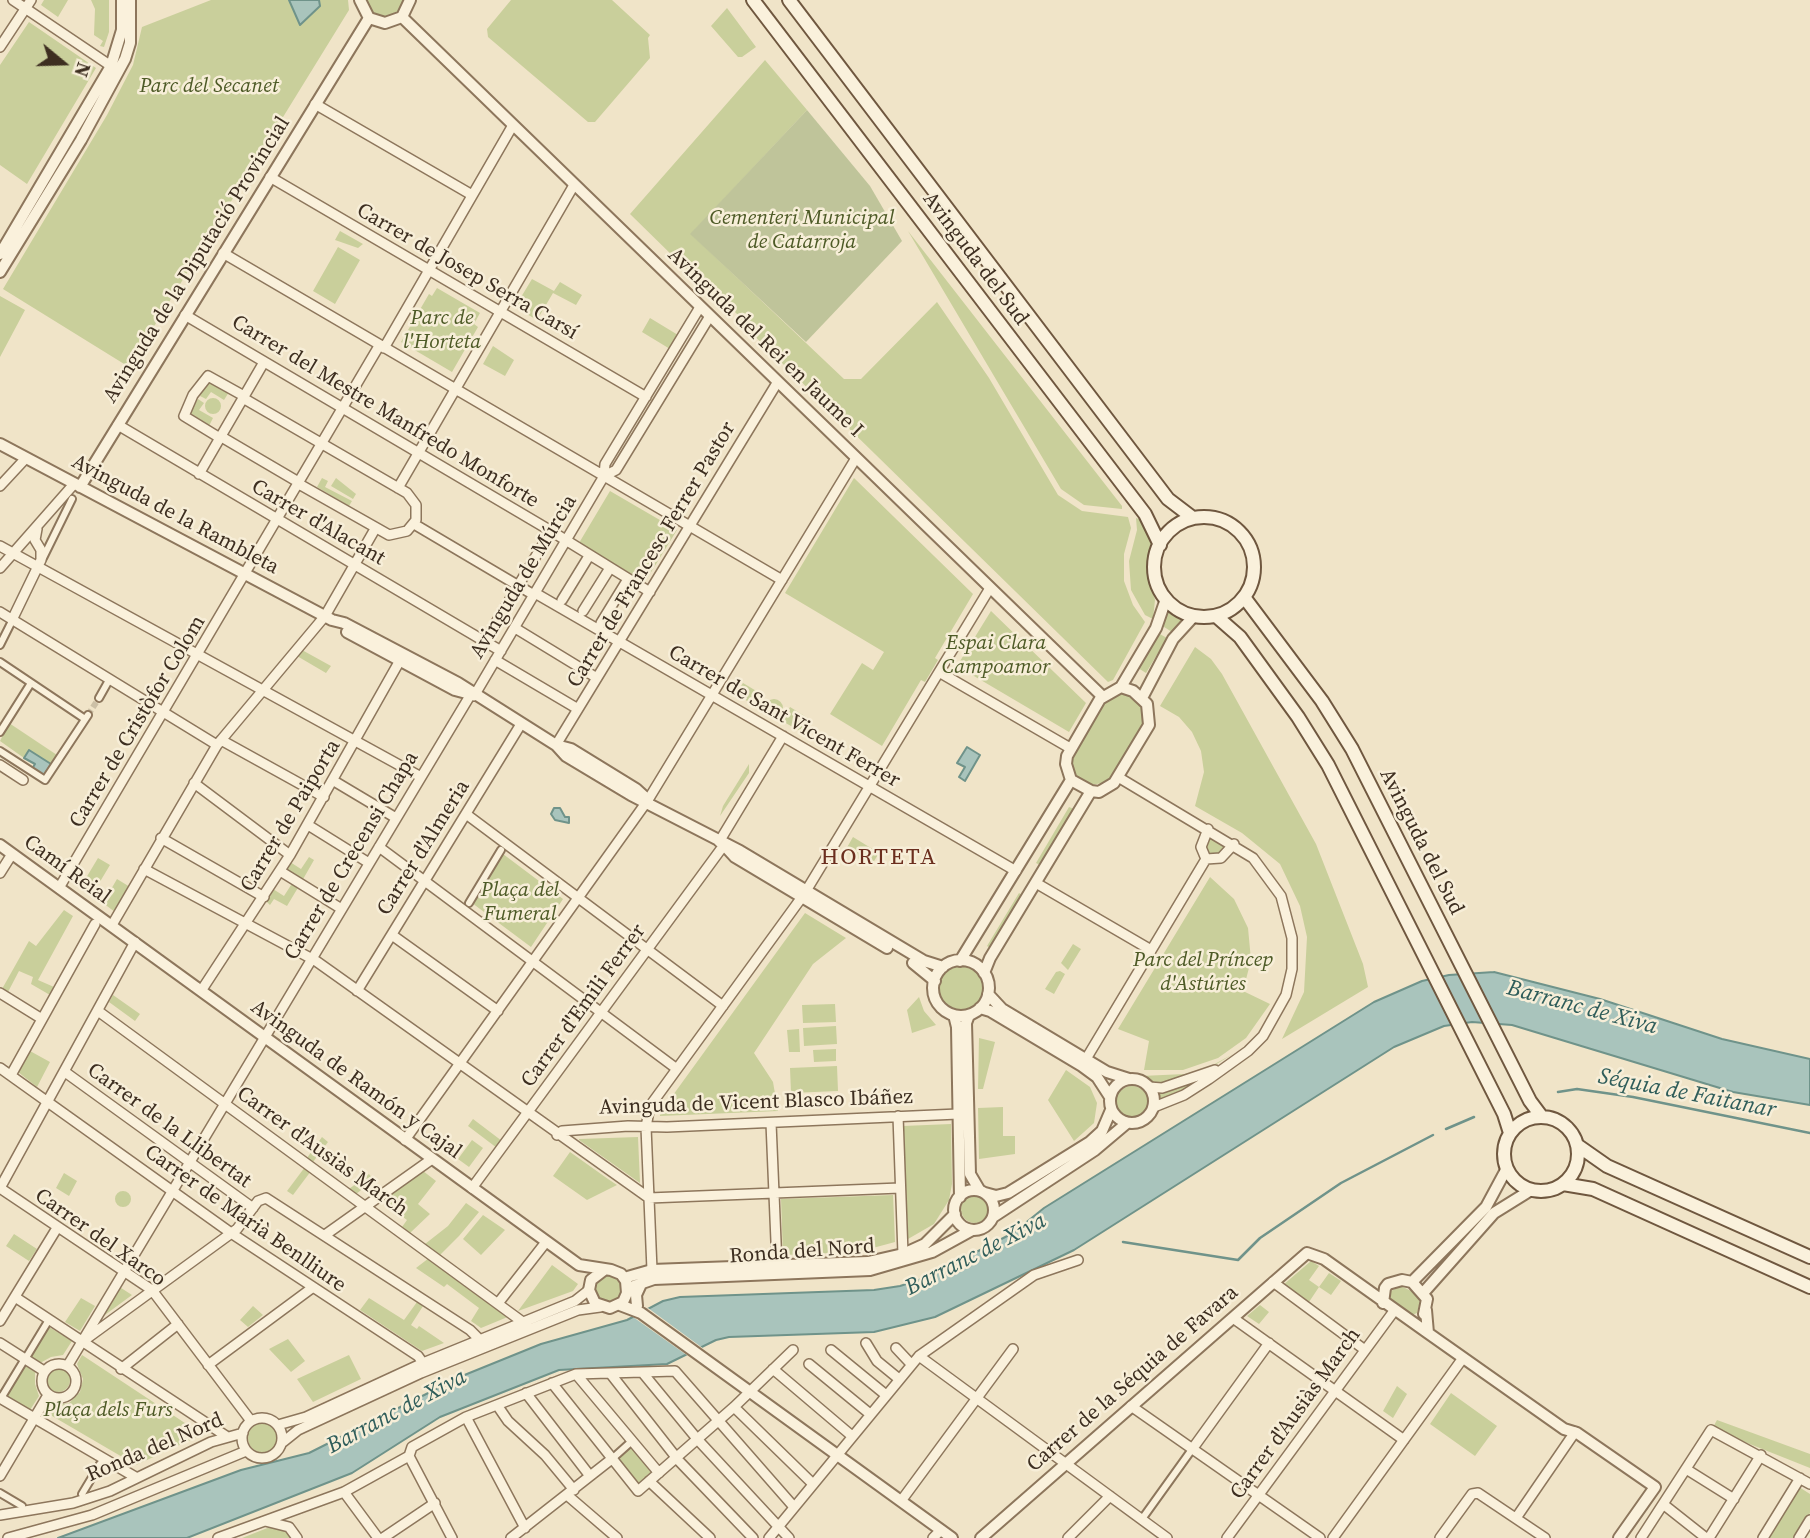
<!DOCTYPE html>
<html>
<head>
<meta charset="utf-8">
<style>
  body { margin:0 }
  #map { position:relative; width:1810px; height:1538px; overflow:hidden; background:#f0e4c8; font-family:"Source Serif 4",serif }
  canvas { display:block }
  .north { position:absolute; left:28px; top:28px; width:70px; height:70px; -webkit-text-stroke:5px #f7eed8; paint-order:stroke; rotate:109deg; font-size:19px; font-weight:700; line-height:28px; text-align:center; color:#3d2e20 }
  .north::after { content:''; display:block; margin:auto; width:24px; height:32px; background:#3d2e20; clip-path:polygon(50% 0,100% 100%,50% 72%,0 100%) }
</style>
</head>
<body>
<div id="map">
<canvas width="1810" height="1538"></canvas>
<div class="north">N</div>
</div>
<script>
const context = document.querySelector('canvas').getContext('2d');
context.lineJoin = 'round';
function fillPath(path, color) {
  context.fillStyle = color;
  context.fill(path, 'evenodd');
}
function shape(rows) {
  const path = new Path2D();
  for (const r of rows) {
    if (r.length === 3) {
      path.moveTo(r[0] + r[2], r[1]);
      path.arc(r[0], r[1], r[2], 0, 2 * Math.PI);
      continue;
    }
    path.moveTo(r[0], r[1]);
    for (let i = 2; i < r.length; i += 2) path.lineTo(r[i], r[i + 1]);
  }
  return path;
}
function stroke(path, color, width, dash) {
  context.strokeStyle = color;
  context.lineWidth = width;
  context.lineCap = dash ? 'butt' : 'round';
  context.setLineDash(dash || []);
  context.stroke(path);
}
function label(font, color, halo, rows, align = 'center') {
  context.font = font + ' "Source Serif 4",serif';
  context.lineWidth = 5;
  context.setLineDash([]);
  context.textBaseline = 'middle';
  context.strokeStyle = halo;
  context.fillStyle = color;
  for (const [text, x, y, turn = 0] of rows) {
    context.save();
    context.translate(x, y);
    context.rotate((+turn || 0) * Math.PI / 180);
    context.textAlign = isNaN(turn) ? turn : align;
    if (halo) context.strokeText(text, 0, 0);
    context.fillText(text, 0, 0);
    context.restore();
  }
}
const green = shape([
  [44,0,68,0,58,17,41,5],
  [91,0,109,0,109,32,104,47,100,46,103,41,94,35,95,9],
  [211,0,348,0,349,10,129,367,3,289,107,115,133,65,142,27],
  [365,0,404,0,399,11,382,18,370,12],
  [511,0,612,0,650,35,648,38,650,58,595,122,588,122,488,37,487,29],
  [727,8,756,47,742,57,738,57,711,26],
  [29,22,96,68,27,184,0,165,0,65],
  [765,60,807,110,691,234,844,379,861,379,937,302,989,378,1058,495,1082,511,1128,517,1131,528,1124,554,1124,581,1133,605,1145,622,1113,680,1108,682,736,318,738,315,730,307,727,309,630,214],
  [340,231,363,244,358,248,335,240],
  [908,231,1122,506,1122,509,1084,505,1061,489],
  [338,247,360,260,335,304,313,291],
  [532,279,554,291,560,282,582,295,576,305,553,293,537,320,515,307],
  [437,288,480,313,474,324,478,327,452,372,401,342,429,294,432,296],
  [0,296,25,310,0,357],
  [650,318,678,335,670,349,642,332],
  [493,346,514,360,505,376,483,364],
  [207,380,229,392,224,400,211,392,206,399,200,396],
  [213,406,8],
  [198,399,204,403,199,410,213,418,209,426,189,412],
  [322,478,328,481,325,487,352,501,349,506,317,487],
  [336,478,356,494,353,499,331,486],
  [854,478,973,594,935,658,938,660,925,682,921,680,882,746,830,714,862,663,873,670,884,652,785,593],
  [610,491,677,530,645,582,579,543],
  [1136,518,1144,521,1152,542,1148,569,1155,600,1153,619,1145,615,1131,590,1129,561,1137,530],
  [991,611,1086,703,1069,732,957,666],
  [1167,612,1183,621,1172,632,1161,625],
  [1158,633,1167,638,1146,673,1138,668],
  [1195,647,1211,659,1222,674,1316,844,1363,964,1368,987,1282,1039,1304,992,1307,937,1300,906,1280,864,1242,833,1195,806,1204,772,1201,751,1192,732,1179,717,1160,706],
  [302,650,331,666,326,673,297,656],
  [743,683,758,692,752,704,736,694],
  [1122,693,1132,696,1142,707,1142,726,1113,775,1104,783,1089,785,1073,773,1072,758,1103,703],
  [774,708,9],
  [790,707,808,718,800,731,782,721],
  [9,723,57,755,51,764,29,750,24,758,0,741],
  [749,764,749,773,720,816,723,806],
  [1069,807,1074,809,1040,865,1036,863],
  [1209,834,1229,845,1224,852,1213,855,1208,852,1205,843],
  [853,837,879,853,871,866,845,851],
  [503,854,563,899,531,947,472,903],
  [309,857,314,860,302,881,285,871,290,862,301,869],
  [98,858,110,865,92,895,80,888],
  [1210,877,1234,899,1248,928,1251,960,1243,991,1270,1004,1246,1038,1218,1058,1183,1070,1144,1070,1149,1041,1118,1029],
  [117,879,130,887,115,912,103,903],
  [293,882,299,886,287,906,274,899,270,905,265,900,273,889,284,896],
  [1019,893,1022,895,990,948,987,946],
  [64,910,73,916,38,980,54,987,50,995,31,984,33,977,19,971,8,992,2,989,29,941,36,946],
  [805,913,846,938,813,964,754,1053,773,1082,778,1111,660,1116,660,1113],
  [1073,944,1081,949,1068,970,1061,963],
  [961,988,22],
  [1060,971,1065,974,1054,994,1045,989,1056,972],
  [113,995,140,1014,135,1021,109,1002],
  [919,997,924,1011,936,1025,912,1033,907,1010],
  [835,1004,836,1022,803,1023,802,1005],
  [836,1026,837,1044,804,1046,803,1028],
  [799,1029,800,1052,789,1052,787,1030],
  [979,1038,995,1042,983,1089,978,1089],
  [836,1049,836,1061,814,1062,813,1050],
  [30,1051,50,1062,37,1087,18,1072],
  [1233,1054,1200,1074,1170,1083,1154,1085,1141,1076,1185,1074,1211,1066],
  [837,1066,838,1091,791,1093,790,1068],
  [1066,1070,1090,1087,1097,1103,1094,1123,1074,1141,1048,1100],
  [1211,1075,1184,1092,1159,1102,1158,1092],
  [1132,1102,16],
  [1003,1107,1003,1136,1015,1136,1015,1154,979,1159,978,1108],
  [473,1119,502,1141,497,1148,468,1126],
  [951,1124,952,1184,949,1200,934,1224,908,1239,903,1126],
  [322,1137,328,1142,313,1162,307,1158],
  [638,1137,640,1183,579,1140,579,1139],
  [472,1140,483,1148,469,1167,458,1159],
  [570,1152,608,1179,617,1185,587,1200,553,1176],
  [305,1167,311,1171,293,1195,287,1191],
  [423,1171,436,1181,418,1204,430,1214,410,1233,402,1227,407,1220,381,1201],
  [64,1173,77,1181,69,1196,56,1188],
  [369,1174,374,1180,356,1194,349,1189],
  [123,1199,8],
  [893,1195,895,1242,858,1252,783,1255,781,1199],
  [975,1209,14],
  [466,1203,479,1212,459,1236,440,1255,425,1244,448,1226],
  [483,1215,505,1230,481,1255,463,1239],
  [14,1234,37,1249,29,1261,6,1246],
  [429,1258,510,1316,481,1328,471,1321,479,1308,447,1284,444,1287,416,1268],
  [1311,1261,1319,1266,1309,1280,1319,1287,1329,1273,1341,1281,1331,1295,1319,1287,1309,1302,1283,1285],
  [552,1265,578,1284,573,1291,518,1311],
  [609,1289,15],
  [118,1286,132,1295,98,1320],
  [1401,1286,1417,1294,1420,1302,1417,1313,1412,1315,1392,1304,1389,1292],
  [81,1298,95,1306,80,1331,65,1322],
  [369,1298,404,1320,417,1302,423,1306,411,1325,417,1329,419,1326,444,1343,422,1351,360,1310],
  [1260,1305,1269,1312,1259,1324,1247,1316],
  [253,1306,263,1315,248,1327,240,1320],
  [49,1327,72,1341,63,1355,51,1357,40,1363,31,1357],
  [288,1339,305,1361,291,1372,269,1349],
  [82,1355,197,1431,197,1437,136,1465,47,1413,53,1405,69,1403,80,1392,83,1379,77,1364],
  [349,1355,361,1379,313,1402,297,1379],
  [26,1366,35,1372,35,1384,39,1396,30,1410,7,1396],
  [58,1380,12],
  [1397,1386,1407,1394,1393,1418,1383,1411],
  [1451,1393,1497,1426,1475,1456,1430,1424],
  [1717,1420,1810,1454,1810,1468,1712,1429],
  [263,1438,15],
  [629,1442,655,1472,639,1485,613,1454],
  [1799,1487,1810,1494,1810,1513,1795,1538,1768,1538],
  [270,1527,287,1532,291,1538,242,1538]
]);
const cemetery = shape([
  [807,110,870,186,902,241,806,342,690,234]
]);
const water = shape([
  [289,0,319,0,320,6,300,25,289,0],
  [967,747,980,755,965,781,959,777,965,767,957,763,967,747],
  [29,750,51,764,44,776,32,769,35,764,24,758,29,750],
  [554,808,560,808,565,817,569,817,569,823,555,820,551,814,554,808],
  [1494,972,1600,999,1722,1039,1810,1059,1810,1105,1733,1092,1512,1025,1472,1022,1444,1026,1394,1047,1074,1250,935,1317,874,1332,729,1337,716,1340,667,1364,559,1370,440,1417,352,1473,187,1538,58,1538,241,1470,309,1453,462,1376,541,1344,627,1320,663,1301,680,1297,874,1290,900,1286,928,1277,1013,1233,1044,1208,1374,1002,1422,981,1449,975,1494,972]
]);
const pier = shape([
  [648,1308,704,1349,688,1356,633,1317]
]);
const stream = shape([
  [1558,1092,1577,1089,1633,1097,1810,1133],
  [1446,1129,1474,1117],
  [1123,1242,1238,1260,1260,1238,1341,1183,1433,1135]
]);
const pedestrianTunnel = shape([
  [88,715,99,698]
]);
const pedestrian = shape([
  [43,558,72,499],
  [0,645,11,623],
  [0,662,85,719],
  [99,698,108,682],
  [0,732,31,683],
  [0,751,45,780,88,715],
  [469,903,501,850],
  [27,1356,47,1323],
  [3,1395,23,1362],
  [613,1458,632,1441],
  [0,1493,22,1506],
  [82,1494,100,1464],
  [1142,1519,1193,1448]
]);
const minor = shape([
  [13,0,111,66],
  [0,47,31,0],
  [315,104,472,195],
  [270,177,646,397],
  [223,253,782,580],
  [185,315,551,531,650,592],
  [384,348,513,125],
  [243,398,407,493,416,505,416,520,407,531,389,535,299,484],
  [118,425,501,651],
  [220,436,300,483],
  [220,438,184,416,193,395,208,376,244,396],
  [199,474,264,362],
  [604,476,616,470,710,316],
  [0,486,26,458],
  [398,488,574,185],
  [414,524,534,595],
  [0,546,421,777],
  [0,568,74,484],
  [535,593,1016,871],
  [562,600,589,556],
  [583,611,610,568],
  [0,612,217,745],
  [12,620,41,560,41,550,35,540,37,529],
  [601,623,628,579],
  [515,628,597,678],
  [485,641,551,531],
  [495,660,578,709],
  [939,672,1070,748],
  [474,696,604,476,605,464,700,307],
  [221,740,324,797],
  [556,745,777,383],
  [0,765,23,780],
  [1118,777,1253,858,1281,896,1292,938,1292,969,1286,995,1263,1036,1248,1051,1209,1079,1184,1095,1154,1107],
  [334,781,396,818],
  [194,783,290,855],
  [466,814,723,1006],
  [308,825,369,863],
  [161,838,264,897],
  [719,842,783,736],
  [379,847,677,1069],
  [1206,859,1221,858,1234,844],
  [1206,859,1201,847,1208,829],
  [144,869,316,961,649,1198],
  [280,871,340,908],
  [0,873,12,854],
  [1036,883,1151,950],
  [59,888,379,346],
  [806,891,990,588],
  [112,925,217,745,325,616,375,529],
  [392,935,498,1011],
  [201,991,290,855,403,655],
  [357,991,521,724],
  [0,993,42,1019],
  [98,1011,524,1323],
  [1083,1064,1206,859],
  [0,1068,231,1233,418,1356,423,1363],
  [65,1072,253,1208],
  [11,1075,95,924],
  [1149,1087,1162,1088,1215,1070],
  [898,1116,903,1254],
  [771,1123,777,1265],
  [557,1135,562,1131,628,1126,667,1127,958,1114],
  [405,1140,648,800,856,458],
  [0,1188,152,1290,251,1421],
  [0,1188,135,942],
  [472,1188,724,845],
  [649,1198,900,1188],
  [325,1235,432,1159],
  [652,1270,646,1127,650,1106,802,897],
  [1273,1282,1365,1350],
  [15,1297,226,1436],
  [499,1302,546,1242],
  [1233,1318,1404,1440],
  [0,1321,57,1228],
  [86,1339,237,1229,258,1201,266,1198,470,1330,480,1340],
  [0,1343,44,1371],
  [866,1343,877,1361,899,1379],
  [896,1348,911,1364],
  [831,1350,886,1395],
  [919,1356,1167,1538],
  [59,1381,17],
  [809,1364,870,1414],
  [68,1365,471,694],
  [208,1365,312,1288],
  [121,1369,178,1324],
  [773,1369,852,1436],
  [642,1372,698,1440,789,1538],
  [610,1373,679,1461,753,1538],
  [576,1374,659,1473],
  [552,1383,638,1491,734,1407,793,1350],
  [526,1393,590,1476],
  [0,1398,137,1478],
  [497,1405,508,1421,545,1455,574,1490],
  [1131,1406,1320,1538],
  [734,1407,813,1484],
  [466,1417,525,1528],
  [262,1438,20],
  [278,1425,306,1417,423,1363,575,1301,589,1290],
  [283,1442,298,1430,421,1373,578,1310,600,1307],
  [1193,1448,1269,1343],
  [409,1456,452,1538],
  [1686,1469,1734,1499],
  [0,1476,48,1395],
  [649,1481,710,1538],
  [344,1492,378,1538],
  [567,1495,617,1538],
  [901,1501,1013,1349],
  [1663,1504,1706,1538],
  [0,1515,73,1503,110,1491,211,1442,243,1433],
  [1516,1518,1575,1432],
  [265,1521,289,1527,297,1538],
  [8,1538,92,1515,246,1451],
  [218,1538,344,1492,409,1456,412,1447,466,1417,576,1374,675,1371,794,1507],
  [383,1538,435,1503],
  [511,1538,613,1458],
  [769,1538,919,1356,1034,1275,1078,1260],
  [933,1538,941,1530],
  [1068,1538,1110,1496],
  [1227,1538,1394,1311],
  [1333,1538,1463,1358],
  [1440,1538,1472,1494,1478,1493,1545,1538],
  [1641,1538,1711,1430,1810,1484],
  [1709,1538,1761,1455],
  [1763,1538,1800,1478],
  [1799,1538,1810,1520]
]);
const tertiary = shape([
  [360,0,369,18,385,23,402,17,410,0],
  [402,17,1102,696],
  [0,254,111,66,122,30,122,0],
  [0,272,81,140,125,59,130,43,130,0],
  [0,444,332,620,344,623,458,683,556,745,571,749,636,789,648,800],
  [80,487,369,18],
  [347,632,455,690,470,694],
  [1121,687,1133,691,1147,704,1149,725,1114,783,1099,792,1091,791,1071,780,1066,764,1067,756,1100,699,1121,687],
  [1121,687,1156,628,1166,599],
  [1142,698,1173,639,1194,616],
  [556,745,566,756,631,795,740,851,924,961,943,967],
  [0,845,579,1265,611,1270,621,1274,626,1281,627,1293,623,1302,610,1308,595,1303,589,1290,591,1280,604,1270],
  [724,845,735,857,887,948],
  [961,988,28],
  [960,961,1071,780],
  [913,963,935,981],
  [984,973,990,958,1091,791],
  [988,994,1002,1009,1107,1072,1129,1079],
  [980,1008,990,1011,1082,1066,1097,1077,1110,1097],
  [954,1015,957,1027,960,1197],
  [969,1015,966,1023,970,1174,980,1191],
  [1132,1101,22],
  [974,1210,20],
  [985,1193,996,1196,1008,1193,1090,1142,1102,1131,1111,1110],
  [993,1217,1095,1150,1127,1123],
  [624,1278,652,1270,868,1262,903,1254,925,1244,955,1214],
  [1412,1282,1486,1207,1507,1168],
  [628,1288,654,1279,870,1270,932,1252,972,1230],
  [1424,1292,1494,1213,1531,1190],
  [1383,1303,1385,1288,1388,1284,1402,1280,1412,1282,1427,1299,1424,1314],
  [620,1305,641,1313,952,1538],
  [637,1306,636,1295,642,1282],
  [1426,1310,1428,1333,1564,1429,1577,1433,1655,1487,1619,1538],
  [981,1538,1307,1253,1324,1259,1428,1333]
]);
const secondary = shape([
  [753,0,1145,514,1160,545],
  [789,0,1168,499,1193,518],
  [1204,567,50],
  [1244,597,1322,701,1352,749,1530,1101,1542,1117],
  [1216,616,1240,637,1298,717,1328,765,1504,1114,1510,1133],
  [1541,1154,37],
  [1577,1145,1607,1166,1810,1257],
  [1563,1184,1593,1189,1810,1287]
]);
const parkNames = [
  ["Parc del Secanet",209,87],
  ["Cementeri Municipal",802,219],
  ["de Catarroja",802,243],
  ["Parc de",442,319],
  ["l'Horteta",442,343],
  ["Espai Clara",996,644],
  ["Campoamor",996,668],
  ["Plaça del",520,891],
  ["Fumeral",520,915],
  ["Parc del Príncep",1203,961],
  ["d'Astúries",1203,985],
  ["Plaça dels Furs",108,1411]
];
const streetNames = [
  ["Avinguda del Sud",975,259,53],
  ["Avinguda de la Diputació Provincial",197,260,-58],
  ["Carrer de Josep Serra Carsí",467,272,30],
  ["Avinguda del Rei en Jaume I",765,343,44],
  ["Carrer del Mestre Manfredo Monforte",385,412,31],
  ["Avinguda de la Rambleta",175,515,28],
  ["Carrer d'Alacant",318,523,30],
  ["Carrer de Francesc Ferrer Pastor",652,555,-59],
  ["Avinguda de Múrcia",524,577,-59],
  ["Carrer de Sant Vicent Ferrer",784,717,30],
  ["Carrer de Cristòfor Colom",138,722,-59],
  ["Carrer de Paiporta",291,816,-59],
  ["Avinguda del Sud",1421,842,63],
  ["Carrer d'Almeria",424,848,-58],
  ["Carrer de Crecensi Chapa",352,856,-59],
  ["Camí Reial",67,870,36],
  ["Carrer d'Emili Ferrer",584,1006,-54],
  ["Avinguda de Ramón y Cajal",356,1080,36],
  ["Avinguda de Vicent Blasco Ibáñez",756,1103,-2],
  ["Carrer de la Llibertat",169,1126,36],
  ["Carrer d'Ausiàs March",322,1152,36],
  ["Carrer de Marià Benlliure",245,1219,35],
  ["Carrer del Xarco",100,1238,35],
  ["Ronda del Nord",802,1252,-4],
  ["Carrer de la Séquia de Favara",1133,1379,-41],
  ["Carrer d'Ausiàs March",1296,1414,-54],
  ["Ronda del Nord",155,1448,-23]
];
const neighbourhoodNames = [
  ["HORTETA",879,858]
];
const waterNames = [
  ["Barranc de Xiva",1582,1008,15],
  ["Séquia de Faitanar",1687,1094,11],
  ["Barranc de Xiva",976,1255,-27],
  ["Barranc de Xiva",397,1412,-28]
];
fillPath(green, '#c9cf9b');
fillPath(cemetery, '#bfc49a');
fillPath(water, '#a9c4bc');
stroke(water, '#6f938a', 2);
fillPath(pier, '#f0e4c8');
stroke(stream, '#6f938a', 2.5);
stroke(pedestrianTunnel, '#ccc0a6', 6, [6, 3]);
stroke(pedestrian, '#8d765c', 10);
stroke(minor, '#8d765c', 12);
stroke(tertiary, '#8d765c', 14);
stroke(secondary, '#6f573f', 16);
stroke(pedestrian, '#faf1dc', 6);
stroke(minor, '#faf1dc', 9);
stroke(tertiary, '#faf1dc', 10);
stroke(secondary, '#faf1dc', 12);
label('italic 21px', '#4d5a26', '#f7eed8', parkNames);
label('21px', '#3d2e20', '#f7eed8', streetNames);
context.letterSpacing = '2px';
label('23px', '#6b2e1e', '#f7eed8', neighbourhoodNames);
context.letterSpacing = '0px';
label('italic 23px', '#2f5d5a', '#f7eed8', waterNames);
</script>
</body>
</html>
